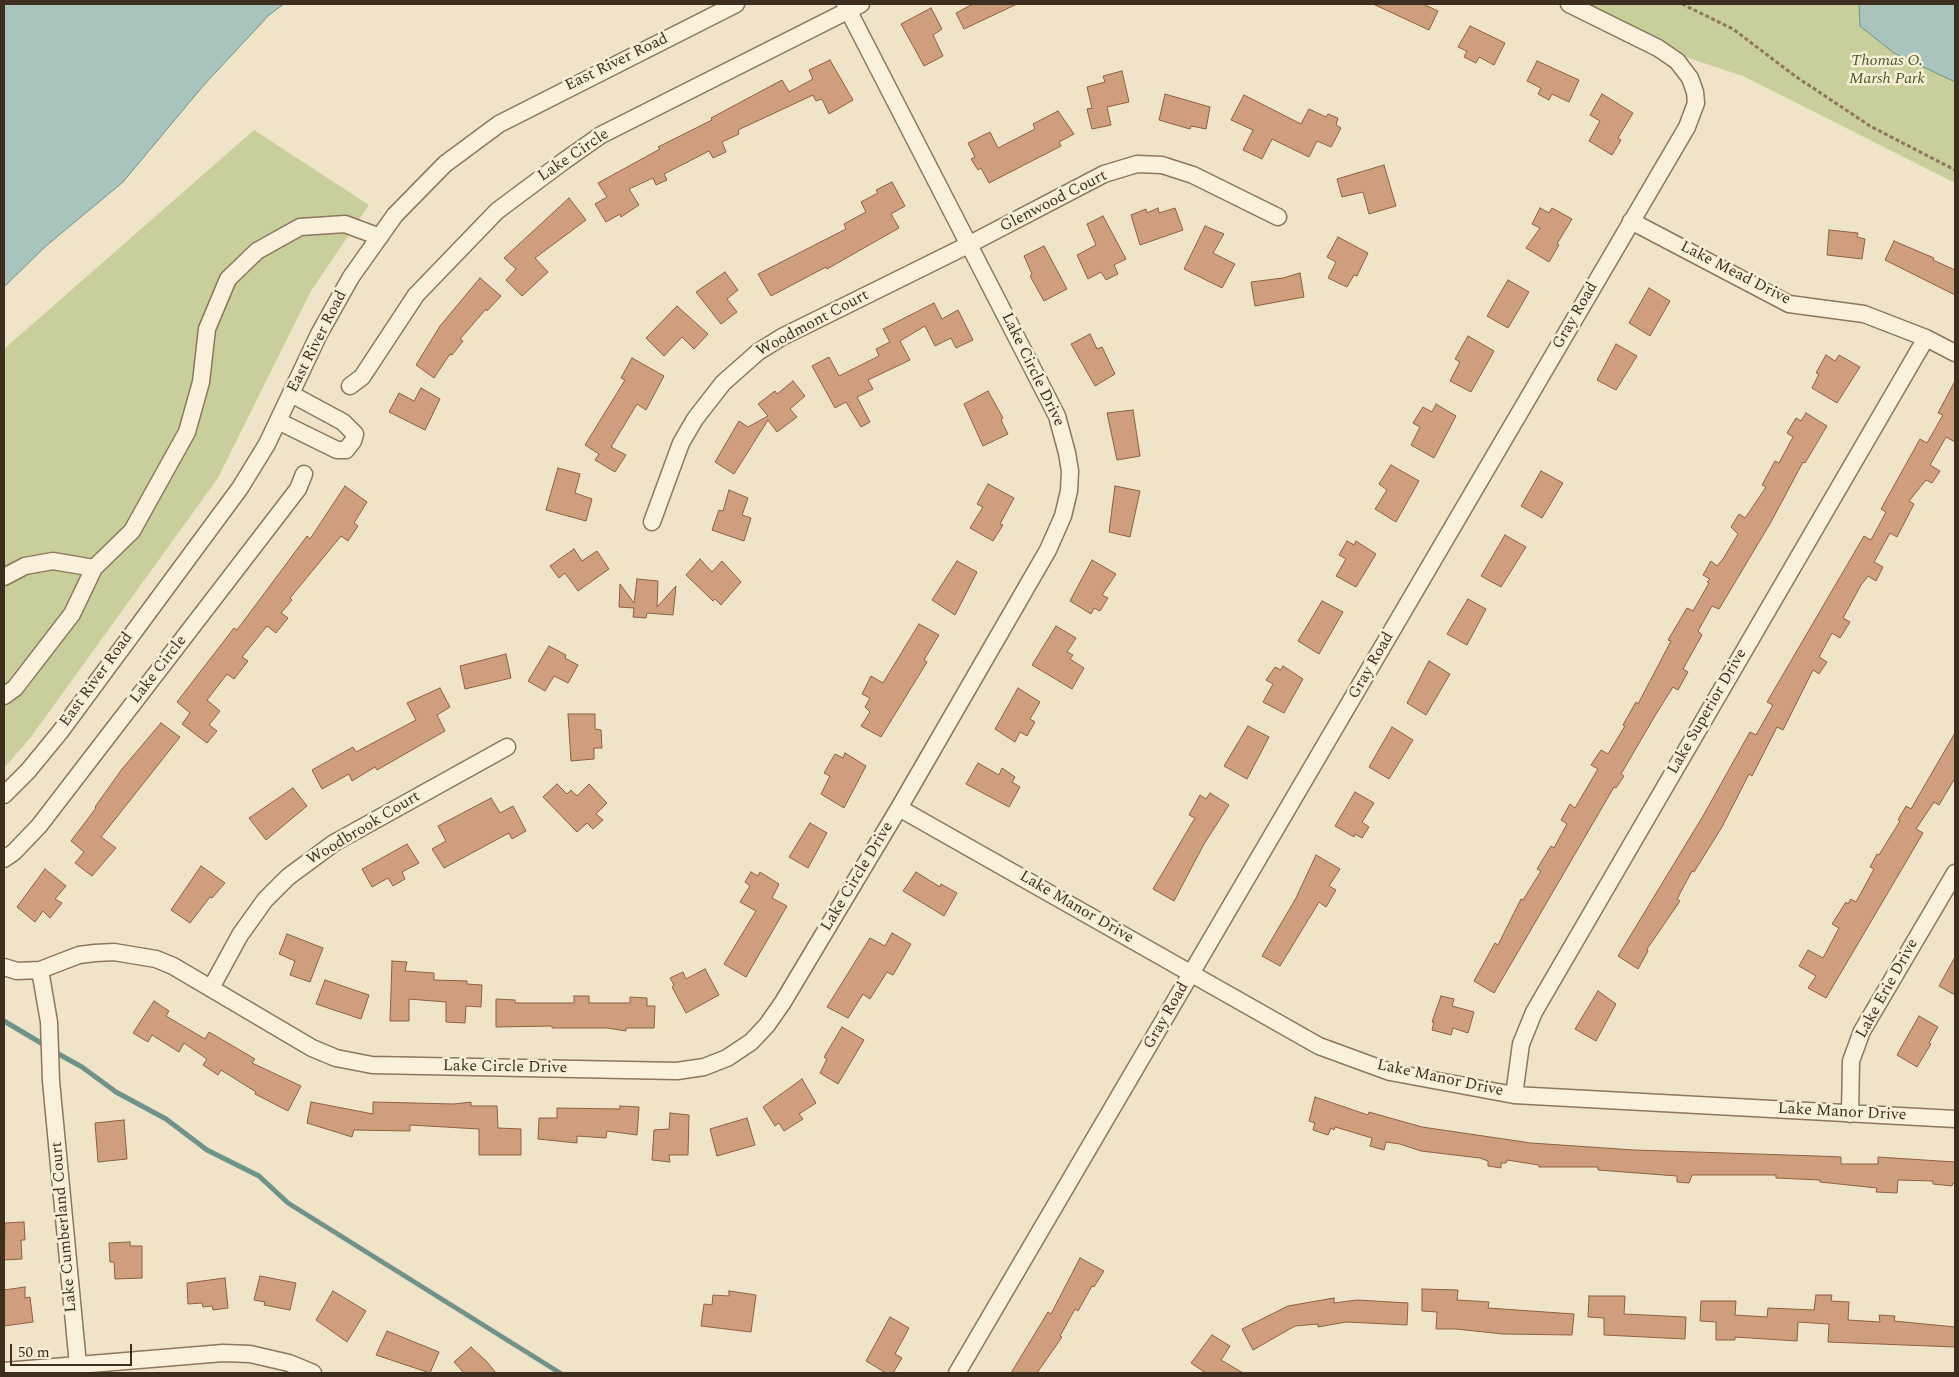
<!DOCTYPE html>
<html>
<head>
<meta charset="utf-8">
<style>
  body { margin:0 }
  #map { position:relative; width:1959px; height:1377px; overflow:hidden; background:#f0e4c8; font-family:Spectral,serif }
  canvas { display:block }
  .frame { position:absolute; inset:0; border:5px solid #3d2e20; pointer-events:none }
  .scale { position:absolute; left:10px; top:1344px; width:122px; height:22px; box-sizing:border-box; border:2px solid #3d2e20; border-top:0; padding-left:6px; font-size:15px; line-height:18px; white-space:nowrap; color:#3d2e20; -webkit-text-stroke:4px #f7eed8; paint-order:stroke }
</style>
</head>
<body>
<div id="map">
<canvas width="1959" height="1377"></canvas>
<div class="frame"></div>
<div class="scale">50 m</div>
</div>
<script>
const context = document.querySelector('canvas').getContext('2d');
context.lineJoin = 'round';
function fillPath(path, color) {
  context.fillStyle = color;
  context.fill(path, 'evenodd');
}
function shape(rows) {
  const path = new Path2D();
  for (const r of rows) {
    path.moveTo(r[0], r[1]);
    for (let i = 2; i < r.length; i += 2) path.lineTo(r[i], r[i + 1]);
  }
  return path;
}
function stroke(path, color, width, dash) {
  context.strokeStyle = color;
  context.lineWidth = width;
  context.lineCap = dash ? 'butt' : 'round';
  context.setLineDash(dash || []);
  context.stroke(path);
}
function label(font, color, halo, rows, align = 'center') {
  context.font = font + ' Spectral,serif';
  context.lineWidth = 5;
  context.setLineDash([]);
  context.textBaseline = 'middle';
  context.strokeStyle = halo;
  context.fillStyle = color;
  for (const [text, x, y, turn = 0] of rows) {
    context.save();
    context.translate(x, y);
    context.rotate((+turn || 0) * Math.PI / 180);
    context.textAlign = isNaN(turn) ? turn : align;
    if (halo) context.strokeText(text, 0, 0);
    context.fillText(text, 0, 0);
    context.restore();
  }
}
const green = shape([
  [1569,4,1955,4,1955,183,1743,76,1658,48],
  [254,130,369,205,311,291,218,478,31,737,4,768,4,349]
]);
const water = shape([
  [4,4,284,4,269,15,203,86,123,182,46,246,4,287,4,4],
  [1859,4,1955,4,1955,82,1894,53,1860,26,1859,4]
]);
const stream = shape([
  [4,1021,46,1046],
  [53,1051,82,1067,116,1092,166,1119,207,1150,259,1176,288,1203,560,1373]
]);
const building = shape([
  [973,4,1017,4,964,29,956,13,973,4],
  [1373,4,1423,4,1438,11,1429,30,1373,4],
  [931,8,942,29,933,35,943,56,924,66,901,24,931,8],
  [1470,26,1505,43,1494,65,1479,57,1476,63,1464,57,1467,51,1458,47,1470,26],
  [830,60,853,100,829,114,822,99,816,101,813,95,738,130,739,134,722,142,726,152,713,158,709,151,664,174,667,180,656,185,653,178,629,189,639,205,621,217,620,214,606,222,595,204,607,197,598,183,660,149,658,147,712,120,711,118,782,80,789,92,813,79,809,70,830,60],
  [1537,61,1579,80,1569,102,1552,94,1549,100,1538,94,1541,88,1527,81,1537,61],
  [1122,71,1129,102,1107,107,1111,125,1092,129,1087,109,1092,108,1087,87,1105,82,1103,76,1122,71],
  [1165,94,1210,107,1206,129,1191,126,1190,129,1159,120,1165,94],
  [1602,94,1633,113,1618,138,1621,140,1612,155,1589,141,1600,121,1590,115,1602,94],
  [1244,95,1301,124,1309,109,1326,117,1328,114,1338,118,1336,125,1341,128,1331,147,1317,141,1309,157,1272,139,1262,159,1243,150,1253,130,1231,120,1244,95],
  [1058,111,1074,134,1059,142,1061,146,989,183,981,168,978,170,971,159,975,157,968,143,990,132,998,148,1035,129,1033,124,1058,111],
  [1384,165,1396,206,1369,214,1363,192,1342,197,1337,179,1384,165],
  [892,182,905,206,891,214,899,228,827,269,826,267,771,296,758,274,846,229,844,224,866,212,861,202,878,193,876,190,892,182],
  [569,198,586,220,535,258,548,272,522,296,506,280,516,269,504,258,569,198],
  [1158,208,1159,213,1175,208,1183,230,1140,245,1131,215,1146,209,1147,213,1158,208],
  [1540,208,1549,213,1552,208,1572,219,1557,244,1559,245,1549,262,1526,248,1540,228,1532,224,1540,208],
  [1103,216,1126,259,1114,265,1118,274,1106,280,1101,272,1088,279,1077,255,1096,245,1087,224,1103,216],
  [1205,226,1224,234,1213,253,1235,264,1222,288,1184,269,1205,226],
  [1829,230,1858,233,1857,237,1865,239,1862,259,1827,255,1829,230],
  [1338,237,1368,253,1357,276,1354,275,1347,287,1328,278,1336,262,1327,257,1338,237],
  [1894,241,1934,258,1933,260,1955,270,1955,295,1885,260,1894,241],
  [1044,246,1067,289,1044,301,1030,276,1032,274,1024,256,1044,246],
  [725,272,738,290,727,299,737,312,721,324,696,292,725,272],
  [1300,273,1304,297,1255,306,1251,282,1283,278,1300,273],
  [480,278,501,296,487,311,486,309,460,339,463,341,452,355,450,354,434,378,416,365,440,326,480,278],
  [1508,280,1529,292,1508,328,1487,316,1508,280],
  [1649,288,1670,301,1650,336,1629,323,1649,288],
  [934,303,942,319,958,310,973,340,956,348,951,338,935,346,925,326,900,341,910,360,868,380,873,389,857,397,870,422,861,427,846,402,835,408,812,366,829,357,839,376,879,356,876,349,890,342,883,329,934,303],
  [677,306,708,334,694,349,682,337,664,356,646,338,677,306],
  [1090,334,1097,349,1102,347,1115,374,1095,386,1071,344,1090,334],
  [1468,336,1494,351,1471,392,1450,381,1460,362,1455,359,1468,336],
  [1616,344,1637,356,1616,390,1597,380,1616,344],
  [1826,355,1835,361,1839,355,1860,367,1837,403,1812,388,1819,374,1816,373,1826,355],
  [632,358,664,376,646,410,637,404,611,447,626,455,615,472,595,460,599,454,585,445,625,380,621,378,632,358],
  [793,381,805,396,790,409,797,417,777,432,768,420,734,474,715,462,739,421,748,427,768,416,758,404,775,391,777,394,793,381],
  [1955,381,1955,442,1946,437,1930,465,1940,471,1932,483,1926,480,1909,501,1914,504,1897,537,1890,533,1874,562,1883,567,1876,581,1868,576,1861,585,1843,618,1850,622,1840,638,1832,633,1819,657,1827,662,1819,674,1813,670,1783,730,1777,727,1752,776,1749,774,1722,827,1694,872,1692,871,1677,899,1680,901,1647,949,1648,951,1638,969,1618,956,1703,816,1750,732,1756,735,1773,705,1767,702,1864,536,1871,540,1886,512,1881,509,1920,439,1927,443,1943,415,1938,413,1955,381],
  [421,388,440,399,425,430,389,412,399,393,414,401,421,388],
  [988,391,1003,418,1001,420,1008,434,983,446,964,404,988,391],
  [1436,404,1456,416,1434,458,1411,445,1420,427,1413,423,1423,407,1432,412,1436,404],
  [1133,410,1140,456,1117,460,1107,413,1133,410],
  [1806,413,1827,426,1805,463,1803,462,1771,522,1719,609,1712,606,1698,631,1702,635,1683,669,1688,672,1678,690,1673,687,1656,714,1621,774,1624,776,1616,788,1614,787,1494,993,1474,981,1495,943,1498,945,1521,899,1523,900,1541,871,1537,869,1551,846,1554,848,1567,824,1561,820,1570,804,1575,808,1598,769,1591,765,1601,750,1608,754,1625,726,1623,725,1636,702,1638,704,1671,641,1668,640,1687,608,1693,611,1709,583,1707,582,1710,579,1703,575,1711,561,1717,566,1723,559,1738,534,1731,527,1739,514,1745,518,1750,511,1766,487,1762,485,1775,461,1779,463,1793,437,1787,433,1796,418,1801,421,1806,413],
  [1391,465,1419,481,1396,522,1375,509,1387,490,1379,484,1391,465],
  [558,468,580,474,575,493,592,499,586,521,546,510,558,468],
  [1541,471,1563,483,1542,518,1521,506,1541,471],
  [988,484,1014,498,1000,524,1003,525,993,541,970,528,983,507,977,504,988,484],
  [345,486,367,502,354,523,358,526,348,541,341,536,290,598,292,600,281,613,288,618,276,633,267,626,242,657,248,661,234,679,227,674,207,700,220,711,209,725,217,731,207,743,182,724,190,713,177,702,234,628,237,630,307,536,310,539,345,486],
  [1115,486,1140,491,1130,537,1109,532,1115,486],
  [729,490,748,498,742,515,751,518,744,541,712,530,719,510,723,511,729,490],
  [1505,535,1526,547,1501,587,1481,576,1505,535],
  [1347,541,1354,545,1356,541,1376,554,1356,587,1336,576,1346,559,1339,555,1347,541],
  [574,549,582,561,597,551,609,569,578,591,565,573,559,578,550,566,574,549],
  [700,559,712,572,722,561,741,582,721,605,715,599,713,601,686,575,700,559],
  [1092,560,1116,574,1102,595,1108,598,1100,611,1094,608,1091,614,1070,601,1092,560],
  [957,561,977,572,955,615,932,600,957,561],
  [637,579,658,581,657,607,676,586,673,615,647,613,646,618,633,617,634,608,619,607,620,584,634,603,637,579],
  [1468,599,1486,609,1467,645,1447,634,1468,599],
  [1322,601,1343,612,1319,654,1298,641,1322,601],
  [919,624,939,635,924,660,927,662,881,737,861,726,870,712,865,707,870,698,862,694,871,676,883,683,919,624],
  [1056,626,1076,638,1067,652,1073,655,1070,659,1084,668,1072,689,1032,665,1056,626],
  [549,646,566,655,565,658,578,665,568,683,554,676,545,691,528,681,549,646],
  [506,654,511,678,465,689,460,666,506,654],
  [1429,661,1450,674,1426,715,1407,703,1429,661],
  [1283,666,1303,679,1284,713,1263,702,1273,684,1266,680,1275,667,1281,670,1283,666],
  [440,688,450,707,437,715,445,731,377,770,375,767,352,781,349,774,322,789,312,770,353,747,356,752,416,720,407,703,440,688],
  [1018,688,1040,702,1030,719,1035,722,1027,736,1020,732,1015,742,995,729,1018,688],
  [568,714,595,714,595,729,601,730,602,748,594,748,594,759,571,761,568,714],
  [161,723,180,737,101,837,116,848,92,876,75,863,84,852,71,841,96,808,95,807,122,769,161,723],
  [1248,726,1269,737,1247,779,1224,766,1248,726],
  [1392,727,1413,740,1389,779,1369,767,1392,727],
  [1955,733,1955,778,1939,805,1934,802,1916,829,1923,833,1826,998,1808,988,1816,976,1799,966,1808,950,1823,958,1839,928,1832,924,1846,902,1848,904,1851,899,1856,902,1874,869,1870,867,1877,854,1879,855,1900,821,1898,820,1906,806,1911,809,1955,733],
  [845,753,866,766,844,808,821,794,830,776,824,773,835,754,843,758,845,753],
  [978,763,999,775,1002,768,1015,777,1012,782,1020,787,1009,807,966,784,978,763],
  [557,784,567,794,571,790,577,796,589,784,607,803,596,814,603,820,593,829,587,823,577,832,543,797,557,784],
  [293,788,307,806,266,840,249,818,293,788],
  [1355,792,1374,803,1362,822,1369,827,1362,838,1355,834,1354,837,1335,826,1355,792],
  [1210,793,1229,805,1204,844,1174,901,1153,889,1195,818,1189,815,1200,795,1206,799,1210,793],
  [491,798,500,813,513,806,526,831,512,839,509,833,444,868,432,849,446,841,438,826,491,798],
  [810,823,827,833,808,868,789,857,810,823],
  [407,844,419,863,402,872,405,879,393,886,388,878,372,887,362,869,407,844],
  [1316,855,1340,869,1329,886,1336,890,1326,907,1319,902,1280,966,1262,956,1296,898,1316,855],
  [201,866,225,883,212,898,210,897,190,923,171,910,201,866],
  [45,869,66,886,55,899,62,903,50,918,43,911,35,922,17,907,45,869],
  [751,872,758,876,760,872,779,884,772,898,787,906,746,977,724,964,756,911,740,902,750,886,745,882,751,872],
  [916,872,940,887,941,884,957,893,944,916,903,891,916,872],
  [892,933,911,944,893,975,887,972,870,999,863,994,848,1018,827,1007,870,938,885,946,892,933],
  [287,934,323,948,310,982,290,975,295,961,279,954,287,934],
  [1955,957,1955,995,1939,986,1955,957],
  [392,961,407,962,405,971,434,973,434,980,467,981,467,984,482,985,481,1007,466,1006,465,1023,446,1022,446,1002,409,999,409,1021,390,1021,392,961],
  [705,969,719,995,686,1013,672,987,674,985,670,978,683,972,686,979,705,969],
  [325,980,369,995,361,1019,316,1004,325,980],
  [1598,991,1616,1004,1596,1041,1575,1029,1598,991],
  [574,996,589,996,589,1003,630,1003,630,997,647,998,647,1006,655,1006,654,1028,626,1028,626,1031,607,1028,552,1028,552,1026,496,1027,496,999,515,1000,515,1003,574,1003,574,996],
  [1441,996,1454,999,1452,1006,1474,1012,1468,1033,1453,1028,1451,1035,1432,1030,1434,1022,1432,1022,1441,996],
  [154,1001,169,1011,166,1016,205,1039,209,1032,255,1059,252,1063,301,1086,288,1111,255,1094,256,1092,221,1070,218,1075,203,1065,207,1059,184,1043,179,1052,152,1035,148,1042,133,1033,154,1001],
  [1919,1016,1938,1027,1929,1043,1931,1044,1917,1067,1897,1055,1919,1016],
  [842,1027,864,1040,838,1084,820,1073,827,1059,824,1057,842,1027],
  [802,1079,816,1103,799,1114,803,1119,784,1131,779,1123,775,1126,763,1107,802,1079],
  [1315,1097,1368,1115,1369,1112,1422,1127,1531,1143,1634,1150,1817,1156,1841,1157,1841,1164,1878,1164,1878,1157,1955,1162,1955,1183,1953,1183,1952,1186,1933,1184,1933,1181,1898,1180,1897,1193,1876,1192,1877,1188,1820,1182,1820,1180,1776,1178,1776,1175,1692,1175,1689,1183,1677,1182,1677,1176,1598,1170,1598,1167,1539,1167,1539,1165,1507,1160,1506,1163,1501,1163,1501,1168,1488,1166,1488,1161,1480,1158,1421,1151,1400,1144,1386,1142,1384,1150,1370,1146,1372,1138,1335,1127,1334,1130,1331,1128,1328,1135,1313,1130,1315,1123,1309,1121,1315,1097],
  [311,1102,373,1114,373,1102,454,1104,471,1102,471,1106,497,1106,498,1128,521,1129,521,1155,479,1155,479,1129,410,1125,410,1131,354,1130,352,1137,307,1123,311,1102],
  [620,1106,639,1107,637,1135,607,1131,606,1138,577,1136,577,1143,538,1139,539,1118,557,1118,557,1108,620,1109,620,1106],
  [670,1113,689,1115,688,1155,669,1155,670,1162,652,1160,654,1130,669,1129,670,1113],
  [747,1118,755,1145,717,1156,710,1129,747,1118],
  [124,1120,127,1159,98,1162,95,1123,124,1120],
  [24,1222,25,1240,21,1240,22,1259,4,1260,5,1223,24,1222],
  [130,1242,130,1246,142,1246,142,1278,115,1279,114,1262,110,1262,109,1243,130,1242],
  [1080,1258,1104,1271,1094,1287,1092,1286,1078,1311,1075,1309,1060,1336,1062,1337,1037,1373,1011,1373,1048,1312,1051,1314,1080,1258],
  [260,1276,296,1283,290,1310,264,1305,265,1302,254,1300,260,1276],
  [225,1278,228,1308,213,1310,212,1306,203,1307,202,1303,188,1304,187,1283,225,1278],
  [25,1287,25,1298,30,1297,33,1322,4,1326,4,1290,25,1287],
  [1422,1289,1458,1290,1457,1300,1489,1302,1488,1308,1574,1314,1572,1335,1503,1334,1456,1329,1436,1329,1437,1312,1422,1311,1422,1289],
  [333,1291,366,1311,347,1342,316,1320,333,1291],
  [729,1291,756,1295,751,1332,701,1326,704,1304,712,1305,713,1295,729,1296,729,1291],
  [1816,1295,1832,1295,1831,1301,1849,1302,1848,1320,1880,1322,1879,1315,1895,1316,1894,1321,1955,1327,1955,1347,1828,1342,1829,1324,1798,1322,1797,1341,1735,1337,1735,1340,1716,1340,1716,1322,1700,1321,1701,1301,1736,1301,1735,1315,1767,1317,1768,1308,1814,1310,1816,1295],
  [1589,1296,1625,1296,1624,1314,1686,1317,1685,1339,1604,1335,1604,1318,1588,1317,1589,1296],
  [1334,1298,1334,1303,1357,1300,1408,1303,1407,1325,1346,1322,1318,1327,1318,1324,1295,1326,1253,1350,1242,1329,1288,1306,1334,1298],
  [890,1317,909,1328,895,1354,902,1358,893,1373,886,1373,866,1361,890,1317],
  [387,1331,439,1352,430,1373,376,1355,387,1331],
  [1212,1335,1230,1346,1221,1360,1243,1373,1206,1373,1191,1363,1212,1335],
  [471,1347,487,1362,496,1373,464,1373,454,1362,471,1347]
]);
const path = shape([
  [1682,4,1733,29,1795,76,1870,126,1955,170]
]);
const minor = shape([
  [1631,221,1789,304,1864,314,1926,338,1955,353],
  [350,386,362,377,416,295,497,211,564,161,601,135,861,4],
  [278,421,337,450,346,450,353,441,355,434,343,422,291,394],
  [652,522,681,443,695,419,723,383,758,352,782,337,970,244,1104,174,1137,164,1162,165,1193,175,1278,217],
  [4,577,25,566,53,561,94,568],
  [4,696,15,688,72,614,94,568,132,531,187,432,201,382,207,329,228,279,257,251,300,227,345,224,380,237],
  [4,795,28,771,60,732,240,488,267,444,319,334,351,277,395,215,445,164,499,124,736,4],
  [899,808,1319,1046,1390,1072,1514,1095,1955,1119],
  [4,859,14,852,39,826,298,489,304,474],
  [4,967,17,971,40,970,79,955,95,953,114,952,156,959,173,966,312,1048,336,1058,372,1065,677,1071,704,1067,727,1058,751,1042,767,1025,783,1002,899,808,1048,550,1063,516,1069,491,1070,471,1067,453,1057,416,845,4],
  [40,970,49,1022,51,1081,78,1365,223,1353,250,1354,289,1363,313,1373],
  [211,988,240,935,265,900,288,877,334,843,507,747],
  [1514,1095,1521,1044,1534,1012,1926,338],
  [1850,1114,1851,1061,1862,1031,1955,873],
  [4,1371,78,1365],
  [957,1373,1687,127,1696,103,1695,92,1690,78,1677,61,1658,48,1569,4]
]);
const parkNames = [
  ["Thomas O.",1887,62],
  ["Marsh Park",1887,80]
];
const streetNames = [
  ["East River Road",617,63,-26],
  ["Lake Circle",574,156,-34],
  ["Glenwood Court",1054,202,-27],
  ["Lake Mead Drive",1735,274,27],
  ["Gray Road",1576,316,-60],
  ["Woodmont Court",813,324,-28],
  ["East River Road",318,342,-63],
  ["Lake Circle Drive",1032,370,64],
  ["Gray Road",1372,666,-60],
  ["Lake Circle",159,670,-52],
  ["East River Road",97,680,-54],
  ["Lake Superior Drive",1708,712,-60],
  ["Woodbrook Court",364,829,-31],
  ["Lake Circle Drive",858,877,-59],
  ["Lake Manor Drive",1076,908,30],
  ["Lake Erie Drive",1888,989,-61],
  ["Gray Road",1167,1016,-60],
  ["Lake Circle Drive",505,1068,1],
  ["Lake Manor Drive",1440,1079,12],
  ["Lake Manor Drive",1842,1113,3],
  ["Lake Cumberland Court",65,1227,-95]
];
fillPath(green, '#c9cf9b');
fillPath(water, '#a9c4bc');
stroke(water, '#6f938a', 1);
stroke(stream, '#6f938a', 5);
fillPath(building, '#cf9f7d');
stroke(building, '#8d5f41', 1);
stroke(minor, '#8d765c', 19);
stroke(path, '#8d765c', 3, [4, 2.5]);
stroke(minor, '#faf1dc', 16);
label('italic 16px', '#4d5a26', '#f7eed8', parkNames);
label('16px', '#3d2e20', '#f7eed8', streetNames);
</script>
</body>
</html>
